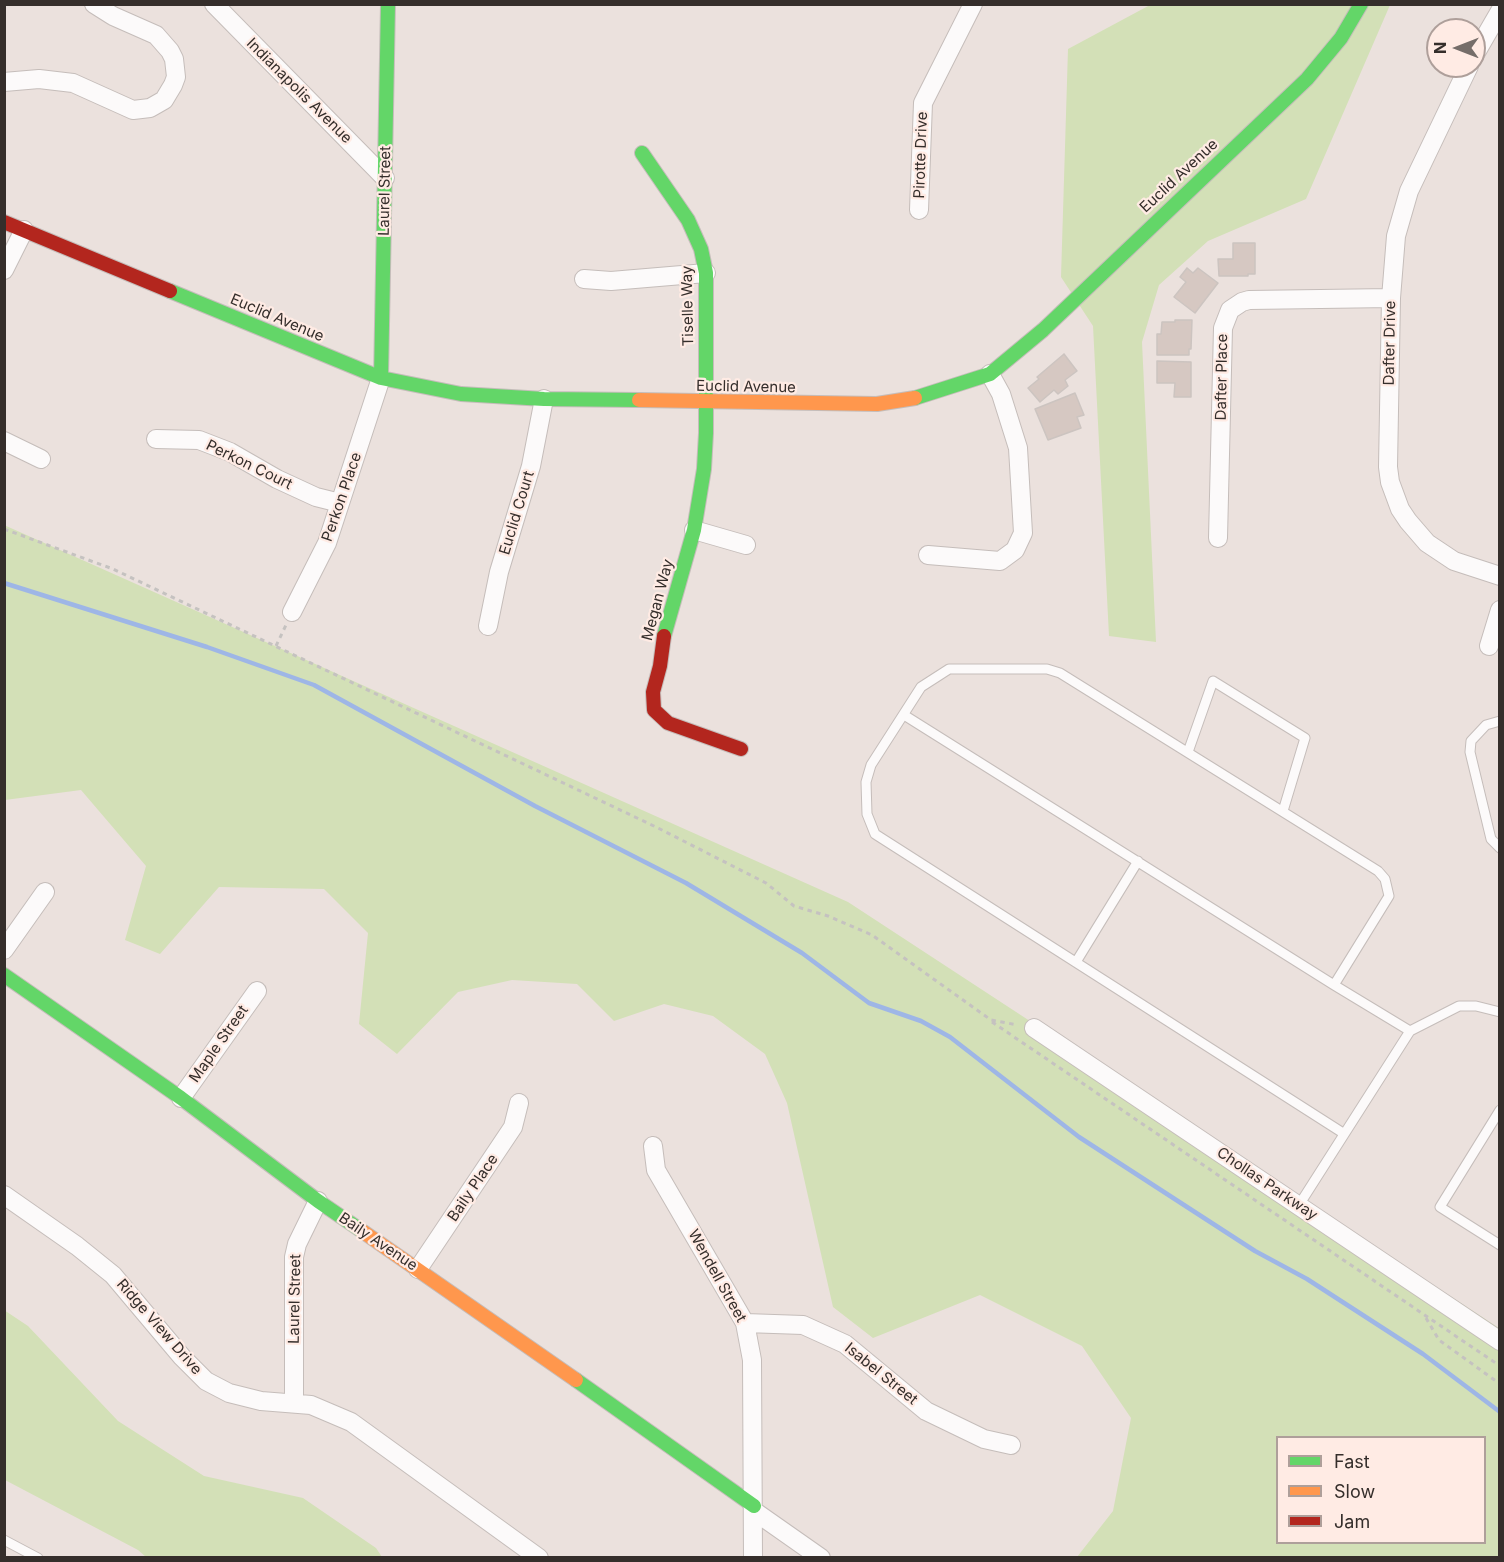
<!DOCTYPE html>
<html>
<head>
<meta charset="utf-8">
<style>
  body { margin:0 }
  #map { position:relative; width:1504px; height:1562px; overflow:hidden; background:#ebe1dd; font-family:Inter,sans-serif }
  canvas { display:block }
  .frame { position:absolute; inset:0; border:6px solid #352e2b; pointer-events:none }
  .legend { position:absolute; left:1276px; top:1436px; width:210px; height:108px; box-sizing:border-box; background:#ffebe4; border:2px solid #ae9f9a; margin:0; padding:8px 10px; list-style:none; font-size:18px; color:#352e2b }
  .legend li { display:flex; align-items:center; gap:12px; height:30px }
  .legend b { width:30px; border:2px solid #ae9f9a }
  .north { position:absolute; left:1426px; top:18px; width:60px; height:60px; box-sizing:border-box; background:#ffebe4; border:2px solid #ae9f9a; border-radius:50%; rotate:270deg; font-size:16px; font-weight:700; line-height:24px; text-align:center; color:#352e2b }
  .north::after { content:''; display:block; margin:auto; width:21px; height:27px; background:#756d69; clip-path:polygon(50% 0,100% 100%,50% 72%,0 100%) }
</style>
</head>
<body>
<div id="map">
<canvas width="1504" height="1562"></canvas>
<div class="frame"></div>
<ul class="legend">
<li><b style="height:8px;background:#63d668"></b>Fast</li>
<li><b style="height:8px;background:#ff974d"></b>Slow</li>
<li><b style="height:8px;background:#b3261e"></b>Jam</li>
</ul>
<div class="north">N</div>
</div>
<script>
const context = document.querySelector('canvas').getContext('2d');
context.lineJoin = 'round';
function fillPath(path, color) {
  context.fillStyle = color;
  context.fill(path, 'evenodd');
}
function shape(rows) {
  const path = new Path2D();
  for (const r of rows) {
    path.moveTo(r[0], r[1]);
    for (let i = 2; i < r.length; i += 2) path.lineTo(r[i], r[i + 1]);
  }
  return path;
}
function stroke(path, color, width, dash) {
  context.strokeStyle = color;
  context.lineWidth = width;
  context.lineCap = dash ? 'butt' : 'round';
  context.setLineDash(dash || []);
  context.stroke(path);
}
function label(font, color, halo, rows, align = 'center') {
  context.font = font + ' Inter,sans-serif';
  context.lineWidth = 4.5;
  context.setLineDash([]);
  context.textBaseline = 'middle';
  context.strokeStyle = halo;
  context.fillStyle = color;
  for (const [text, x, y, turn = 0] of rows) {
    context.save();
    context.translate(x, y);
    context.rotate((+turn || 0) * Math.PI / 180);
    context.textAlign = isNaN(turn) ? turn : align;
    if (halo) context.strokeText(text, 0, 0);
    context.fillText(text, 0, 0);
    context.restore();
  }
}
const green = shape([
  [1150,5,1390,5,1306,199,1208,241,1159,285,1142,342,1156,642,1109,636,1093,326,1061,277,1068,49],
  [4,525,848,902,1499,1328,1499,1557,1077,1557,1113,1511,1131,1418,1082,1346,980,1295,873,1338,833,1307,787,1103,765,1054,713,1016,664,1004,614,1021,577,984,512,980,458,992,397,1054,359,1024,368,933,324,889,219,887,160,954,125,940,146,866,81,790,5,800],
  [1278,1438,1484,1438,1484,1542,1278,1542],
  [4,1310,28,1326,118,1421,204,1476,303,1498,376,1548,382,1557,146,1557,138,1550,5,1480]
]);
const stream = shape([
  [4,583,207,647,314,685,535,806,686,883,802,953,869,1003,921,1021,950,1037,1079,1137,1255,1251,1307,1279,1423,1354,1500,1412]
]);
const building = shape([
  [1233,243,1255,243,1255,274,1248,274,1248,276,1219,276,1218,259,1233,259,1233,243],
  [1187,268,1193,273,1198,268,1218,283,1195,313,1174,297,1186,282,1180,277,1187,268],
  [1175,320,1192,320,1191,349,1189,349,1189,355,1157,355,1157,334,1161,334,1162,322,1175,322,1175,320],
  [1064,354,1077,371,1065,380,1068,386,1058,394,1054,390,1040,402,1028,388,1039,379,1037,377,1064,354],
  [1157,361,1191,362,1191,397,1174,397,1175,383,1157,383,1157,361],
  [1075,393,1084,415,1077,417,1081,428,1048,440,1035,409,1075,393]
]);
const path = shape([
  [4,529,113,569,656,827,766,883,794,906,828,916,872,935,991,1020,1018,1025],
  [276,646,286,625],
  [992,1022,1500,1366],
  [1426,1318,1439,1340,1500,1384]
]);
const lane = shape([
  [904,715,1334,985,1410,1031],
  [1500,721,1486,725,1471,741,1470,752,1491,839,1500,848],
  [1188,752,1213,681,1305,738,1283,811],
  [1076,962,1138,861],
  [1334,985,1389,896,1385,879,1378,871,1060,673,1047,669,949,669,921,687,871,765,866,782,867,814,875,834,1343,1133],
  [1500,1110,1440,1207,1500,1245],
  [1299,1205,1410,1031,1459,1006,1476,1006,1500,1012],
  [4,1540,38,1558]
]);
const street = shape([
  [214,4,385,178],
  [1474,56,1500,11],
  [1469,66,1409,191,1396,236,1391,298,1388,467,1390,482,1400,509,1408,521,1427,543,1454,561,1500,576],
  [4,82,39,79,73,83,133,110,150,108,164,100,173,85,176,77,174,59,170,51,156,35,113,16,94,4],
  [919,210,923,103,973,4],
  [4,270,24,230],
  [584,279,611,281,706,273],
  [156,439,199,440,230,452,277,479,316,497,340,503],
  [4,441,41,459],
  [694,530,746,545],
  [1218,538,1223,328,1230,310,1242,302,1249,300,1391,298],
  [928,555,1000,561,1015,550,1023,533,1018,448,1001,394,990,374],
  [292,612,327,543,381,378],
  [488,626,499,572,531,466,544,399],
  [1489,646,1500,610],
  [4,950,45,892],
  [1034,1028,1500,1341],
  [181,1098,257,991],
  [653,1146,656,1170,745,1323,752,1360,753,1558],
  [4,1195,77,1246,113,1275,182,1357,206,1381,229,1393,261,1401,311,1405,351,1422,539,1558],
  [418,1269,513,1127,519,1103],
  [745,1323,803,1325,845,1344,926,1411,984,1439,1011,1445],
  [294,1402,294,1257,297,1244,318,1201],
  [754,1511,821,1558]
]);
const fast = shape([
  [642,153,688,220,701,249,706,273,706,433,704,469,694,530,664,636],
  [170,291,381,378,461,394,544,399,639,400],
  [381,378,388,4],
  [915,398,990,374,1043,330,1307,79,1341,38,1361,4],
  [4,975,181,1098,318,1201,362,1231],
  [576,1380,754,1506]
]);
const slow = shape([
  [639,400,877,404,915,398],
  [362,1231,576,1380]
]);
const jam = shape([
  [4,222,170,291],
  [664,636,660,666,653,692,654,710,668,723,741,749]
]);
const streetNames = [
  ["Indianapolis Avenue",299,91,45],
  ["Pirotte Drive",921,155,-88],
  ["Euclid Avenue",1179,176,-43],
  ["Laurel Street",385,191,-89],
  ["Tiselle Way",688,306,-91],
  ["Euclid Avenue",277,318,23],
  ["Dafter Drive",1390,343,-89],
  ["Dafter Place",1222,377,-89],
  ["Euclid Avenue",746,387,1],
  ["Perkon Court",249,465,26],
  ["Perkon Place",342,497,-71],
  ["Euclid Court",517,513,-73],
  ["Megan Way",658,600,-75],
  ["Maple Street",219,1044,-55],
  ["Chollas Parkway",1267,1184,34],
  ["Baily Place",473,1188,-56],
  ["Baily Avenue",378,1242,34],
  ["Wendell Street",717,1276,61],
  ["Laurel Street",295,1299,-89],
  ["Ridge View Drive",159,1327,49],
  ["Isabel Street",881,1374,39]
];
fillPath(green, '#d3e0b7');
stroke(stream, '#9eb6e6', 4.5);
fillPath(building, '#d6c8c2');
stroke(building, '#ccc4c0', 1.5);
stroke(lane, '#c5bdba', 11);
stroke(street, '#c5bdba', 20);
stroke(fast, '#c5bdba', 16);
stroke(slow, '#c5bdba', 16);
stroke(jam, '#c5bdba', 16);
stroke(path, '#c5c2c0', 3, [4.5, 4.5]);
stroke(lane, '#fcfafa', 9);
stroke(street, '#fcfafa', 18);
stroke(fast, '#63d668', 14);
stroke(slow, '#ff974d', 14);
stroke(jam, '#b3261e', 14);
label('15px', '#352e2b', '#ffebe4', streetNames);
</script>
</body>
</html>
